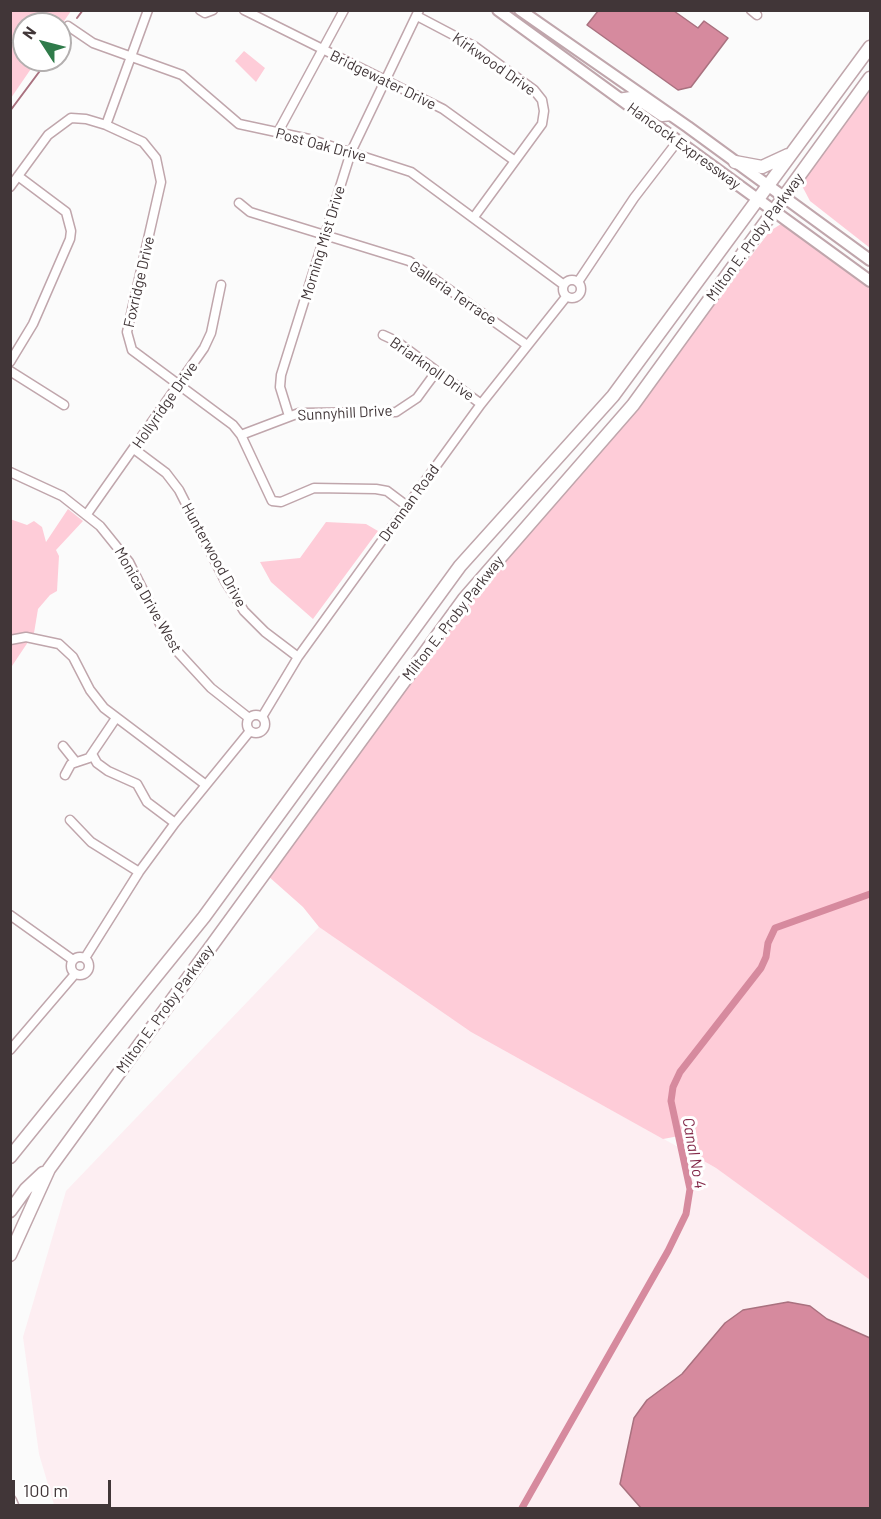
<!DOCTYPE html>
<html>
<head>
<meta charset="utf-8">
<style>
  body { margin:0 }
  #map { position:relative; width:881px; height:1519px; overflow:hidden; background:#fbfbfb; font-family:Barlow,sans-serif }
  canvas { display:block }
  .frame { position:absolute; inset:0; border:12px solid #413638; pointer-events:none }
  .north { position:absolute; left:12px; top:12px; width:60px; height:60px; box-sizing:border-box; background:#fff; border:2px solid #b3afaf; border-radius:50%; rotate:306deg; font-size:16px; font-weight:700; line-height:24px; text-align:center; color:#413638 }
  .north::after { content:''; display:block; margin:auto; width:21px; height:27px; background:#2f7b4a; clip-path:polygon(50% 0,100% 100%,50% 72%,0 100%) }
  .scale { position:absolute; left:12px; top:1480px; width:99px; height:27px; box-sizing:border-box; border:3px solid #413638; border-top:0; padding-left:8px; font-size:18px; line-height:21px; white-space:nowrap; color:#413638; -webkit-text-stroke:4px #fff; paint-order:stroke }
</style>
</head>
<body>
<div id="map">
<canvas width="881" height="1519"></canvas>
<div class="frame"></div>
<div class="north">N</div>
<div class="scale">100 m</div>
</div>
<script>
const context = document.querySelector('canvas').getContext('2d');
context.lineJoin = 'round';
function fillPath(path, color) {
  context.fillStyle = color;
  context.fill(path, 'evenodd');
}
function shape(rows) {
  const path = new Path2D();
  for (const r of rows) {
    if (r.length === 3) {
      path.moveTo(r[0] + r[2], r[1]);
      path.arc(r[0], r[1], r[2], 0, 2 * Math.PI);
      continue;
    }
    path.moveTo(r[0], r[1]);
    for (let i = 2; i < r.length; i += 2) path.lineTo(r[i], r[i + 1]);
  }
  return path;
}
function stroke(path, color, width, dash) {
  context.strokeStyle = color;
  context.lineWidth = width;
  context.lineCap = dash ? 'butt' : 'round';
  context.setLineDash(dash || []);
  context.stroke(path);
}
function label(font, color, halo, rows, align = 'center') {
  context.font = font + ' Barlow,sans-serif';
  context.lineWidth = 6;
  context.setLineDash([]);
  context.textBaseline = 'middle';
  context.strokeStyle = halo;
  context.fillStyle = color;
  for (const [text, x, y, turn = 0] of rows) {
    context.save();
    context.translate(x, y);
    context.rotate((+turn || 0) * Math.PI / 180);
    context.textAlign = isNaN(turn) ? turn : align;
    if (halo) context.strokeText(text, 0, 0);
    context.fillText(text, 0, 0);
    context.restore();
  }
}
const built = shape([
  [319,927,471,1032,716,1168,870,1280,870,1508,55,1508,39,1454,23,1337,66,1191]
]);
const green = shape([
  [11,10,71,11,60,27,60,24,24,24,24,60,37,60,11,98],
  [244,51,265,68,256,82,235,61],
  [870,85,870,248,810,201,800,182],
  [781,224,870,289,870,891,779,926,870,895,870,1280,716,1168,693,1155,679,1136,663,1139,471,1032,319,927,303,907,268,876,476,591,610,440,770,231],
  [68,509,83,521,56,550,59,556,57,591,50,595,38,609,34,633,12,666,10,519,27,525,34,521,42,527,46,542],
  [326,522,366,524,378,531,313,619,271,582,260,562,300,558]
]);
const water = shape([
  [598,11,674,11,698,28,704,21,728,38,691,87,678,90,587,25,598,11],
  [788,1302,810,1306,827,1319,870,1338,870,1508,641,1508,620,1484,634,1418,647,1400,682,1374,725,1323,743,1310,788,1302]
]);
const stream = shape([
  [77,18,83,10],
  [60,43,63,38],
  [10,111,48,60]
]);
const canal = shape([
  [522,1508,668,1251,686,1214,690,1189,671,1101,673,1087,680,1072,761,968,766,957,768,943,775,928,870,894]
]);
const minor = shape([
  [200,10,205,13,213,10],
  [244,10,443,109,515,161],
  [751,10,757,15],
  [417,16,474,46,534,90,542,100,544,111,542,124,474,217],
  [68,26,93,43,182,75,239,124,309,139,411,172,564,285],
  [618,98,631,96,662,117,673,116],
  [106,125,148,10],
  [278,132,344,10],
  [10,187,48,135,71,118,86,119,106,125,143,142,156,158,161,182,129,323,127,332,132,350,233,425,241,435,272,501,281,502,314,488,376,489,387,491,407,506],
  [239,203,250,212,409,261,527,345],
  [572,289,9],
  [578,282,634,198,677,142],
  [383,335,396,341,481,404],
  [10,362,33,324,70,239,71,231,66,212,18,176],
  [10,371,64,405],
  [289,416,280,387,281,375,351,152,419,10],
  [241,435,299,413,396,412,417,398,436,372],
  [134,449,166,473,179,490,225,581,244,611,265,632,298,657],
  [10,472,62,496,100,526,129,562,161,626,176,650,211,688,249,718],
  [87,514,204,348,211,333,221,285],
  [10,640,26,637,59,644,73,657,90,690,104,708,206,785],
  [256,724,9],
  [262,717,298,657,407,506,481,404,566,297],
  [63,746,75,761],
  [92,754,97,763,108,771,137,784,147,802,175,823],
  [65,775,71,764,89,758,116,718],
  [70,820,91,842,139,872],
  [10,915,73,960],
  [80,966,9],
  [85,958,139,872,175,823,250,731],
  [10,1050,75,974]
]);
const major = shape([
  [498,10,870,281],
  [520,10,688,127,870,260]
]);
const highway = shape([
  [735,162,762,167,788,155],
  [10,1157,204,917,460,566,613,396,870,47],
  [10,1211,26,1189,43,1173],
  [10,1255,49,1169,464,599,633,405,870,78],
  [10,1501,13,1508]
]);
const streetNames = [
  ["Kirkwood Drive",494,64,35],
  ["Bridgewater Drive",383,80,26],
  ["Post Oak Drive",321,145,15],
  ["Hancock Expressway",684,146,36],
  ["Milton E. Proby Parkway",755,237,-54],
  ["Morning Mist Drive",323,243,-73],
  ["Foxridge Drive",139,282,-77],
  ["Galleria Terrace",453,293,34],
  ["Briarknoll Drive",432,369,35],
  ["Hollyridge Drive",165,405,-55],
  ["Sunnyhill Drive",345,413,-3],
  ["Drennan Road",409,503,-54],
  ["Hunterwood Drive",214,555,61],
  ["Monica Drive West",148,600,60],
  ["Milton E. Proby Parkway",453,618,-52],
  ["Milton E. Proby Parkway",165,1009,-54]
];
const waterNames = [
  ["Canal No 4",694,1153,80]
];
fillPath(built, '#fdeef2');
fillPath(green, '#feccd8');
fillPath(water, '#d68a9e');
stroke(water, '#a9717f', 1.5);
stroke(stream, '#a9717f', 2);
stroke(canal, '#d68a9e', 7);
stroke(minor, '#c0a6ac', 11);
stroke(major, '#c0a6ac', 14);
stroke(highway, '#c0a6ac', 15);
stroke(minor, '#fff', 8);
stroke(major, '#fff', 10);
stroke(highway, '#fff', 12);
label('15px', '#413638', '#fff', streetNames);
label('italic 16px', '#842a4a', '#fff', waterNames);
</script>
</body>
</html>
